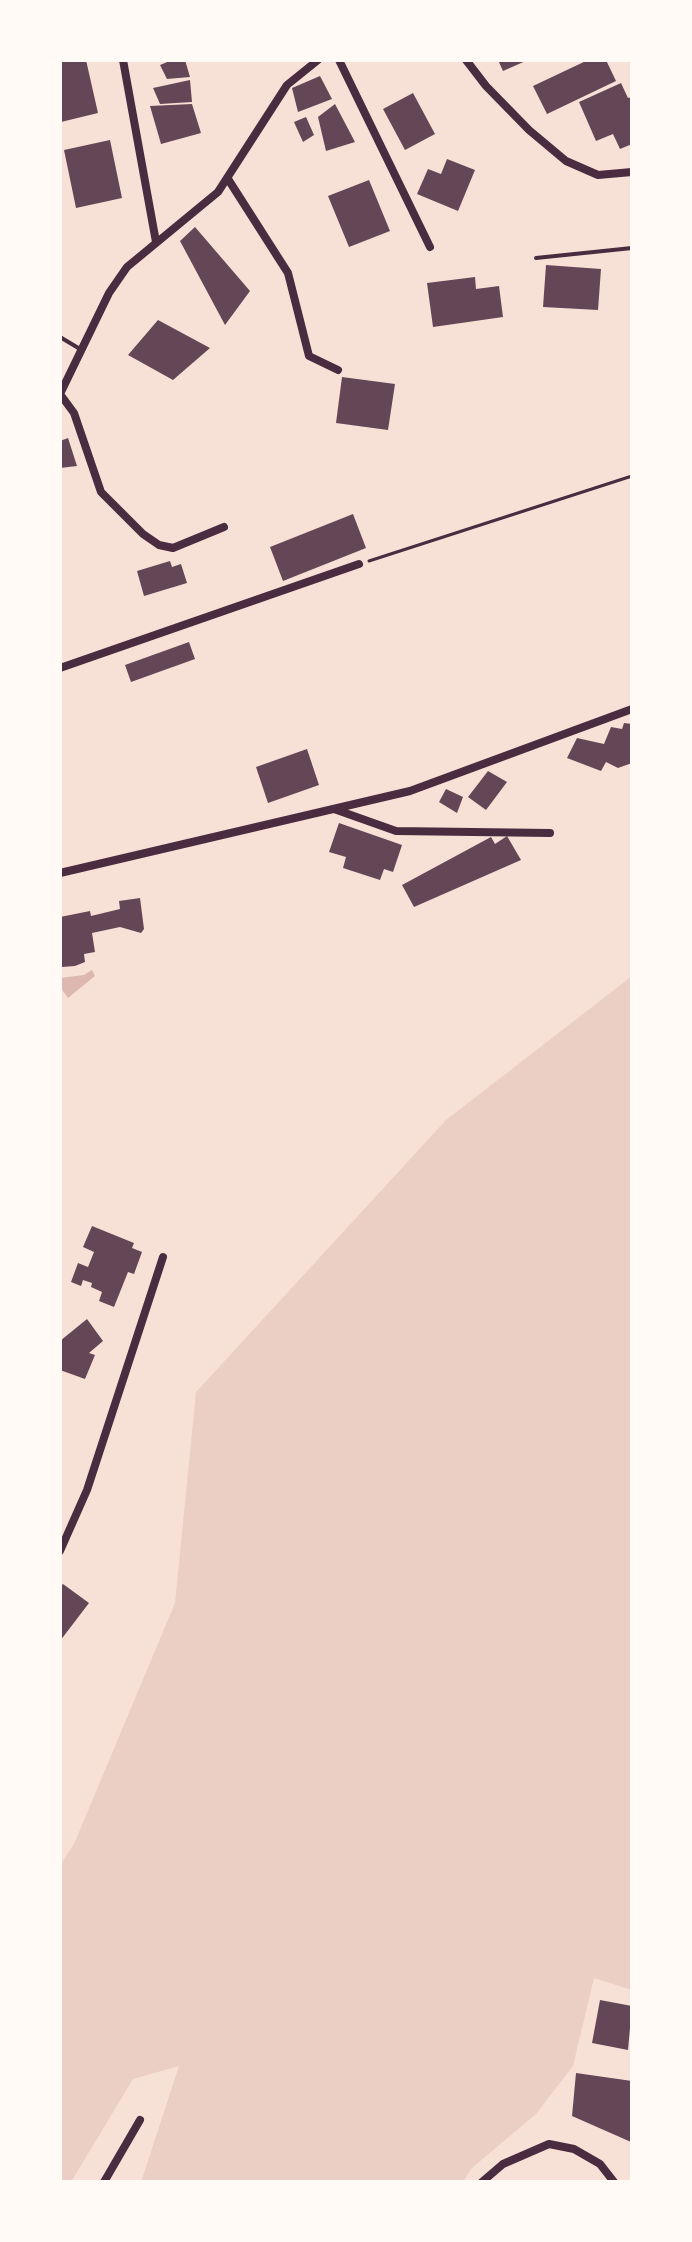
<!DOCTYPE html>
<html>
<head>
<meta charset="utf-8">
<style>
  body { margin:0 }
  #map { position:relative; width:692px; height:2242px; overflow:hidden; background:#f7e1d7; font-family:"Source Sans 3",sans-serif }
  canvas { display:block }
  .frame { position:absolute; inset:0; border:62px solid #fffaf5; pointer-events:none }
</style>
</head>
<body>
<div id="map">
<canvas width="692" height="2242"></canvas>
<div class="frame"></div>
</div>
<script>
const context = document.querySelector('canvas').getContext('2d');
context.lineJoin = 'round';
function fillPath(path, color) {
  context.fillStyle = color;
  context.fill(path, 'evenodd');
}
function shape(rows) {
  const path = new Path2D();
  for (const r of rows) {
    path.moveTo(r[0], r[1]);
    for (let i = 2; i < r.length; i += 2) path.lineTo(r[i], r[i + 1]);
  }
  return path;
}
function stroke(path, color, width, dash) {
  context.strokeStyle = color;
  context.lineWidth = width;
  context.lineCap = dash ? 'butt' : 'round';
  context.setLineDash(dash || []);
  context.stroke(path);
}
const green = shape([
  [632,976,632,1990,594,1978,573,2066,536,2114,472,2168,463,2182,141,2182,179,2066,133,2079,71,2182,60,2182,60,1865,74,1844,175,1603,196,1392,446,1120]
]);
const water = shape([
  [92,970,95,976,68,998,60,987,60,978,84,975]
]);
const building = shape([
  [60,60,86,60,98,113,61,122],
  [172,60,185,60,190,77,167,79,160,65],
  [498,60,528,60,503,71],
  [588,60,606,60,616,81,547,114,533,86],
  [320,76,332,99,298,112,292,88],
  [190,80,192,102,160,104,153,88],
  [621,83,628,98,632,97,632,144,620,149,613,134,596,141,579,102],
  [413,93,435,134,405,150,383,109],
  [192,104,201,133,161,144,150,106],
  [335,104,355,142,326,151,318,117],
  [306,117,314,135,303,142,294,122],
  [110,140,122,198,76,208,64,150],
  [447,159,475,170,458,211,417,194,428,169,441,174],
  [369,180,390,231,349,247,328,196],
  [195,227,250,291,225,325,180,241],
  [546,265,601,269,598,310,543,307],
  [475,277,476,289,499,286,503,317,433,327,427,283],
  [158,320,210,348,173,380,128,355],
  [342,377,395,384,388,430,336,423],
  [68,438,77,466,60,468,60,441],
  [353,514,366,548,283,581,270,547],
  [170,561,172,567,181,564,187,583,144,596,137,571],
  [189,642,195,659,131,682,125,665],
  [624,723,632,724,632,763,618,768,606,762,601,771,567,758,577,738,604,744,611,727,622,729],
  [307,749,319,785,268,803,256,767],
  [488,771,507,782,486,810,468,797],
  [446,789,463,797,457,813,439,802],
  [339,823,402,845,393,872,384,869,380,880,343,868,346,857,329,852],
  [507,836,521,860,414,907,402,885,491,837,495,844],
  [140,898,144,929,141,933,120,927,92,933,95,952,84,954,85,962,75,966,62,967,60,917,90,911,91,916,120,909,119,901],
  [92,1226,134,1243,132,1248,142,1252,134,1274,128,1272,114,1307,99,1301,102,1292,91,1287,92,1283,83,1280,81,1286,71,1282,78,1263,88,1267,94,1252,83,1247],
  [87,1319,103,1341,89,1353,95,1355,85,1379,60,1370,60,1341],
  [63,1584,89,1603,60,1641,60,1587],
  [600,2000,632,2006,628,2050,592,2043],
  [576,2073,632,2081,631,2142,572,2116]
]);
const path = shape([
  [369,561,632,476]
]);
const service = shape([
  [536,258,632,248],
  [60,337,80,349]
]);
const minor = shape([
  [123,60,156,242],
  [339,60,430,247],
  [466,60,486,86,529,130,566,161,598,175,632,172],
  [228,179,288,273,309,356,338,370],
  [60,394,109,293,127,267,218,192,287,85,318,60],
  [60,394,74,413,101,492,143,534,159,545,173,548,224,527],
  [60,668,359,564],
  [334,809,396,831,550,833],
  [60,873,410,791,632,709],
  [60,1551,87,1490,163,1257],
  [104,2182,140,2120],
  [482,2182,503,2164,549,2144,574,2149,600,2164,614,2182]
]);
fillPath(green, '#ebcfc5');
fillPath(water, '#dcb8b0');
fillPath(building, '#644757');
stroke(path, '#4a2c40', 3);
stroke(service, '#4a2c40', 4);
stroke(minor, '#4a2c40', 8);
</script>
</body>
</html>
